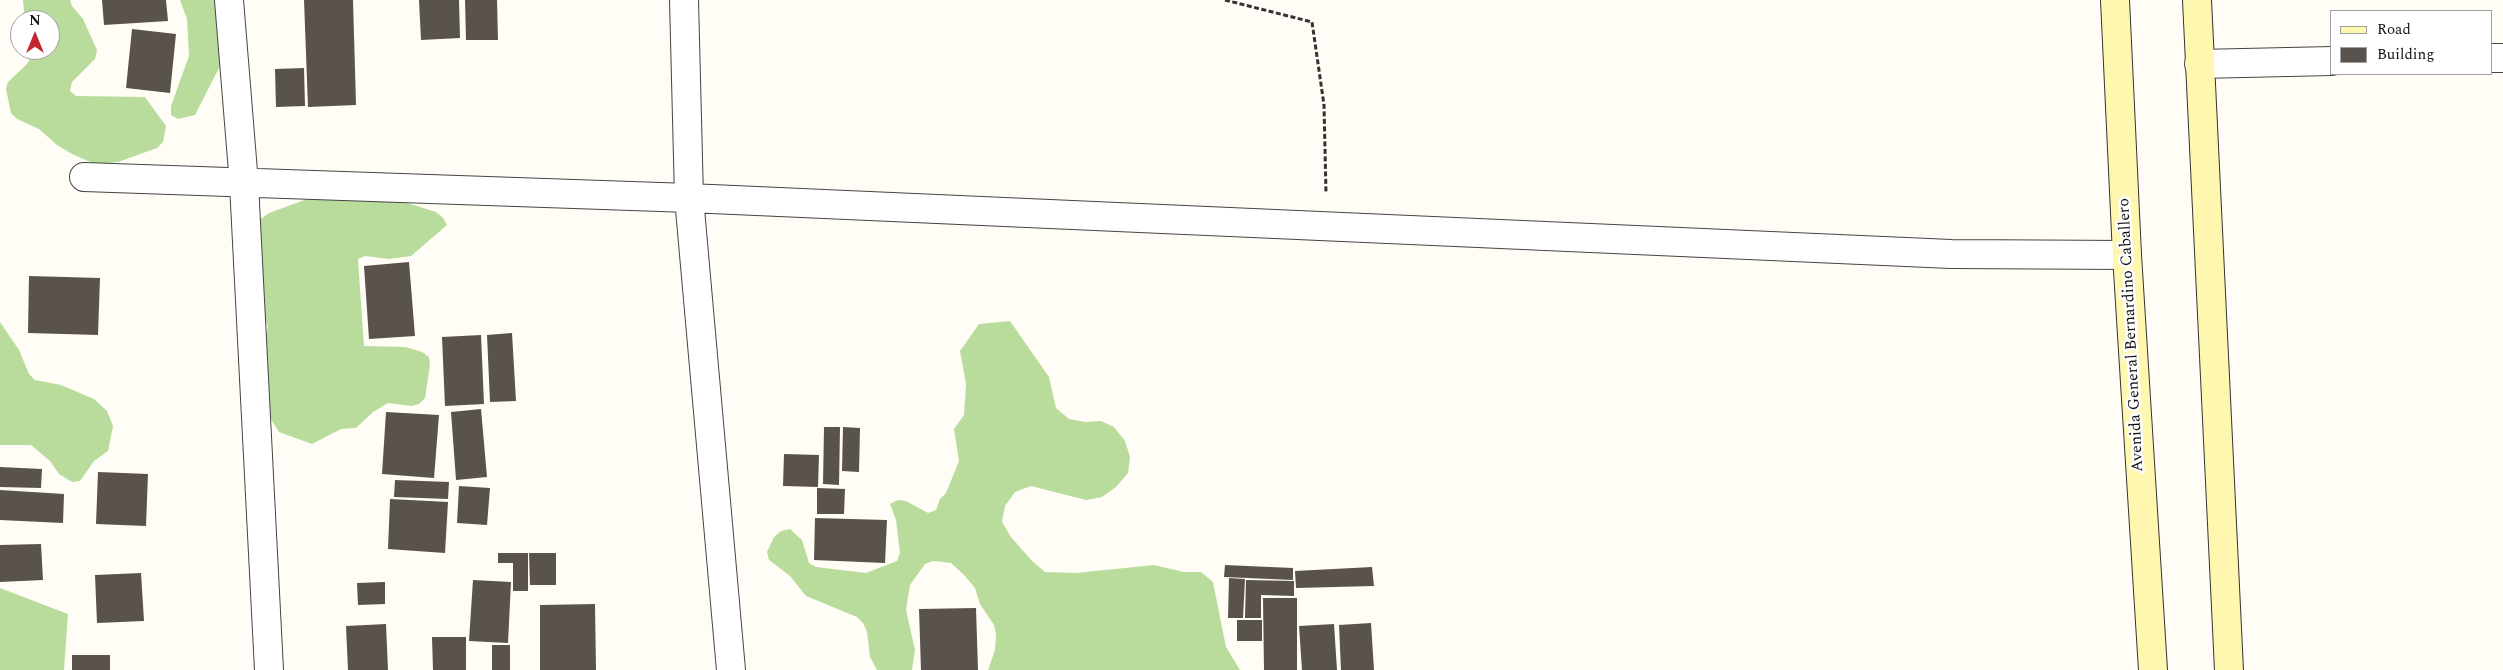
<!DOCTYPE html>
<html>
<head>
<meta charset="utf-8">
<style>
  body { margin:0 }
  #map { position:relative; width:2503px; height:670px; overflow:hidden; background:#fffdf5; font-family:Spectral,serif }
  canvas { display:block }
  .legend { position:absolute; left:2330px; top:10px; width:162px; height:65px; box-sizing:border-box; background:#fff; border:1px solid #a0a0a0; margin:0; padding:6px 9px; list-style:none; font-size:15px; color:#111 }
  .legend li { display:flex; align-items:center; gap:10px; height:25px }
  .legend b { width:25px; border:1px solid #a0a0a0 }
  .north { position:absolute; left:10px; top:10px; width:50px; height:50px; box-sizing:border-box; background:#fff; border:1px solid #a0a0a0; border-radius:50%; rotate:0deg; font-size:14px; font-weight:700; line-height:20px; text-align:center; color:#111 }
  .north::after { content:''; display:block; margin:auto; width:18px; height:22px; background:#c4262e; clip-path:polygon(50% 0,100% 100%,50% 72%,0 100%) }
</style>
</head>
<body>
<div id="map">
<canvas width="2503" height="670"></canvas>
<ul class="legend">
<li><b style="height:6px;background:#fff6b0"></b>Road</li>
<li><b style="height:14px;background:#5a524d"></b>Building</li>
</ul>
<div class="north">N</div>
</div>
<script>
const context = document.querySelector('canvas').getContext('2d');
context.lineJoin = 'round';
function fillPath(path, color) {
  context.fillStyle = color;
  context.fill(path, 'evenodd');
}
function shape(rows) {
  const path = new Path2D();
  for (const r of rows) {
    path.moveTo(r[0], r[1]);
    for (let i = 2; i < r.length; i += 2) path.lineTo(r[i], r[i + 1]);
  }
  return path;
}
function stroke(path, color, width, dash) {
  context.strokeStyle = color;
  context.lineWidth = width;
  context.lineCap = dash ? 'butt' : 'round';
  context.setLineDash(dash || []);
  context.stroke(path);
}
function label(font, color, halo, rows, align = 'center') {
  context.font = font + ' Spectral,serif';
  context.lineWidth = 5;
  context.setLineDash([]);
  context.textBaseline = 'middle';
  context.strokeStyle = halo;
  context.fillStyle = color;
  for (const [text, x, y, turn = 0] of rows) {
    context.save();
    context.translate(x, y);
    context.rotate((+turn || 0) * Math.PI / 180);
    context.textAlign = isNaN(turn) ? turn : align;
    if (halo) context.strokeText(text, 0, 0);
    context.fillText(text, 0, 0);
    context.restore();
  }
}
const forest = shape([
  [23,0,70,0,72,6,83,19,97,50,95,59,72,82,70,91,76,96,145,97,166,126,163,142,157,148,118,162,95,164,72,154,57,145,39,129,17,119,11,113,6,89,8,82,27,64,34,50,50,50,50,20,28,20,24,12],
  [180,0,221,0,222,58,220,66,195,115,178,119,171,115,171,106,189,56,187,19],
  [310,198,401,201,436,212,443,218,447,225,411,256,389,259,365,256,358,259,364,346,406,347,422,352,429,357,430,365,425,398,419,404,412,406,388,403,373,412,356,428,341,429,312,444,279,432,270,418,262,351,268,327,260,304,255,223,269,213],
  [1010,321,1049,377,1056,408,1069,419,1085,422,1101,421,1114,427,1125,441,1130,457,1128,473,1116,487,1102,497,1086,500,1031,486,1015,492,1005,506,1002,522,1011,537,1032,561,1045,572,1076,573,1154,565,1184,572,1201,572,1213,582,1226,647,1240,670,988,670,995,650,996,634,994,625,980,604,975,588,964,575,951,563,933,561,925,564,910,585,906,610,915,650,912,670,877,670,870,657,867,632,863,623,857,617,806,596,790,576,769,560,767,552,774,537,781,531,790,529,802,540,809,563,816,567,866,573,897,561,900,553,896,520,890,504,898,500,906,501,928,513,936,510,940,499,946,493,959,461,954,429,964,415,966,384,960,351,979,324],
  [0,322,19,350,29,374,35,380,61,385,94,399,107,411,113,426,108,451,94,461,80,481,72,482,59,474,50,461,31,445,0,445],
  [0,588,68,614,64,670,0,670]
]);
const building = shape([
  [102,0,166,0,168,21,104,25],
  [304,0,353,0,356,105,308,107],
  [419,0,459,0,460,38,421,40],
  [465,0,497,0,498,40,466,40],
  [132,29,176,34,170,93,126,88],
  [304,68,305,106,276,107,275,69],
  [409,262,415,336,369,339,364,266],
  [29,276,100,278,98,335,28,333],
  [512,333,516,401,490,402,487,335],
  [481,335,484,404,445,406,442,337],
  [481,409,487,477,456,480,451,412],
  [386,412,439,415,434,478,382,474],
  [824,427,840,427,839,485,823,484],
  [843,427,860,428,859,472,842,471],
  [784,454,819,455,818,487,783,486],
  [0,467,42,469,41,488,0,487],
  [98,472,148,474,146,526,96,524],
  [395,480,449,482,448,499,394,497],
  [459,486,490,488,487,525,457,523],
  [817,488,845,489,844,514,817,514],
  [0,490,64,494,63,523,0,520],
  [390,499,448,502,445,553,388,549],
  [815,518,887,520,885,563,814,560],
  [41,544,43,580,0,582,0,545],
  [498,553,528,553,528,591,513,591,513,563,498,563],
  [529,553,556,553,556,585,530,585],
  [1225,565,1293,568,1293,580,1224,577],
  [1372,567,1374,586,1296,588,1295,571],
  [141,573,144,621,97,623,95,575],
  [1229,578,1245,579,1243,618,1228,618],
  [473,580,511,582,508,643,469,641],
  [1246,580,1294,581,1294,596,1261,595,1261,618,1245,618],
  [385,582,385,604,358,605,357,583],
  [1263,598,1297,598,1297,670,1264,670],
  [595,604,596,670,540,670,540,605],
  [976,608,978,670,921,670,919,609],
  [1237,620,1262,620,1262,641,1237,641],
  [1371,623,1374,670,1341,670,1339,625],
  [386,624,388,670,348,670,346,626],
  [1334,624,1337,670,1302,670,1299,626],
  [432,637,466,637,466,670,433,670],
  [492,645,510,645,510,670,492,670],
  [72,655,110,655,110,670,72,670]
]);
const path = shape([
  [1225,0,1312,22,1324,105,1326,193]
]);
const minor = shape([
  [229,0,244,184,269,670],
  [684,0,689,198,731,670],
  [2492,58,2503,58],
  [2199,64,2332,61],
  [84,177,689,198,1951,254,2127,255]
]);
const secondary = shape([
  [2115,0,2127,255,2153,670],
  [2197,0,2229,670]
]);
const streetNames = [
  ["Avenida General Bernardino Caballero",2132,335,-93]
];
fillPath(forest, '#b9dc9c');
fillPath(building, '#5a524d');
stroke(minor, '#444', 30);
stroke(secondary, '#333', 30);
stroke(path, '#333', 3, [5, 2.5]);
stroke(minor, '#fff', 28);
stroke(secondary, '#fff6b0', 28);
label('16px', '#111', '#fff', streetNames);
</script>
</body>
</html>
